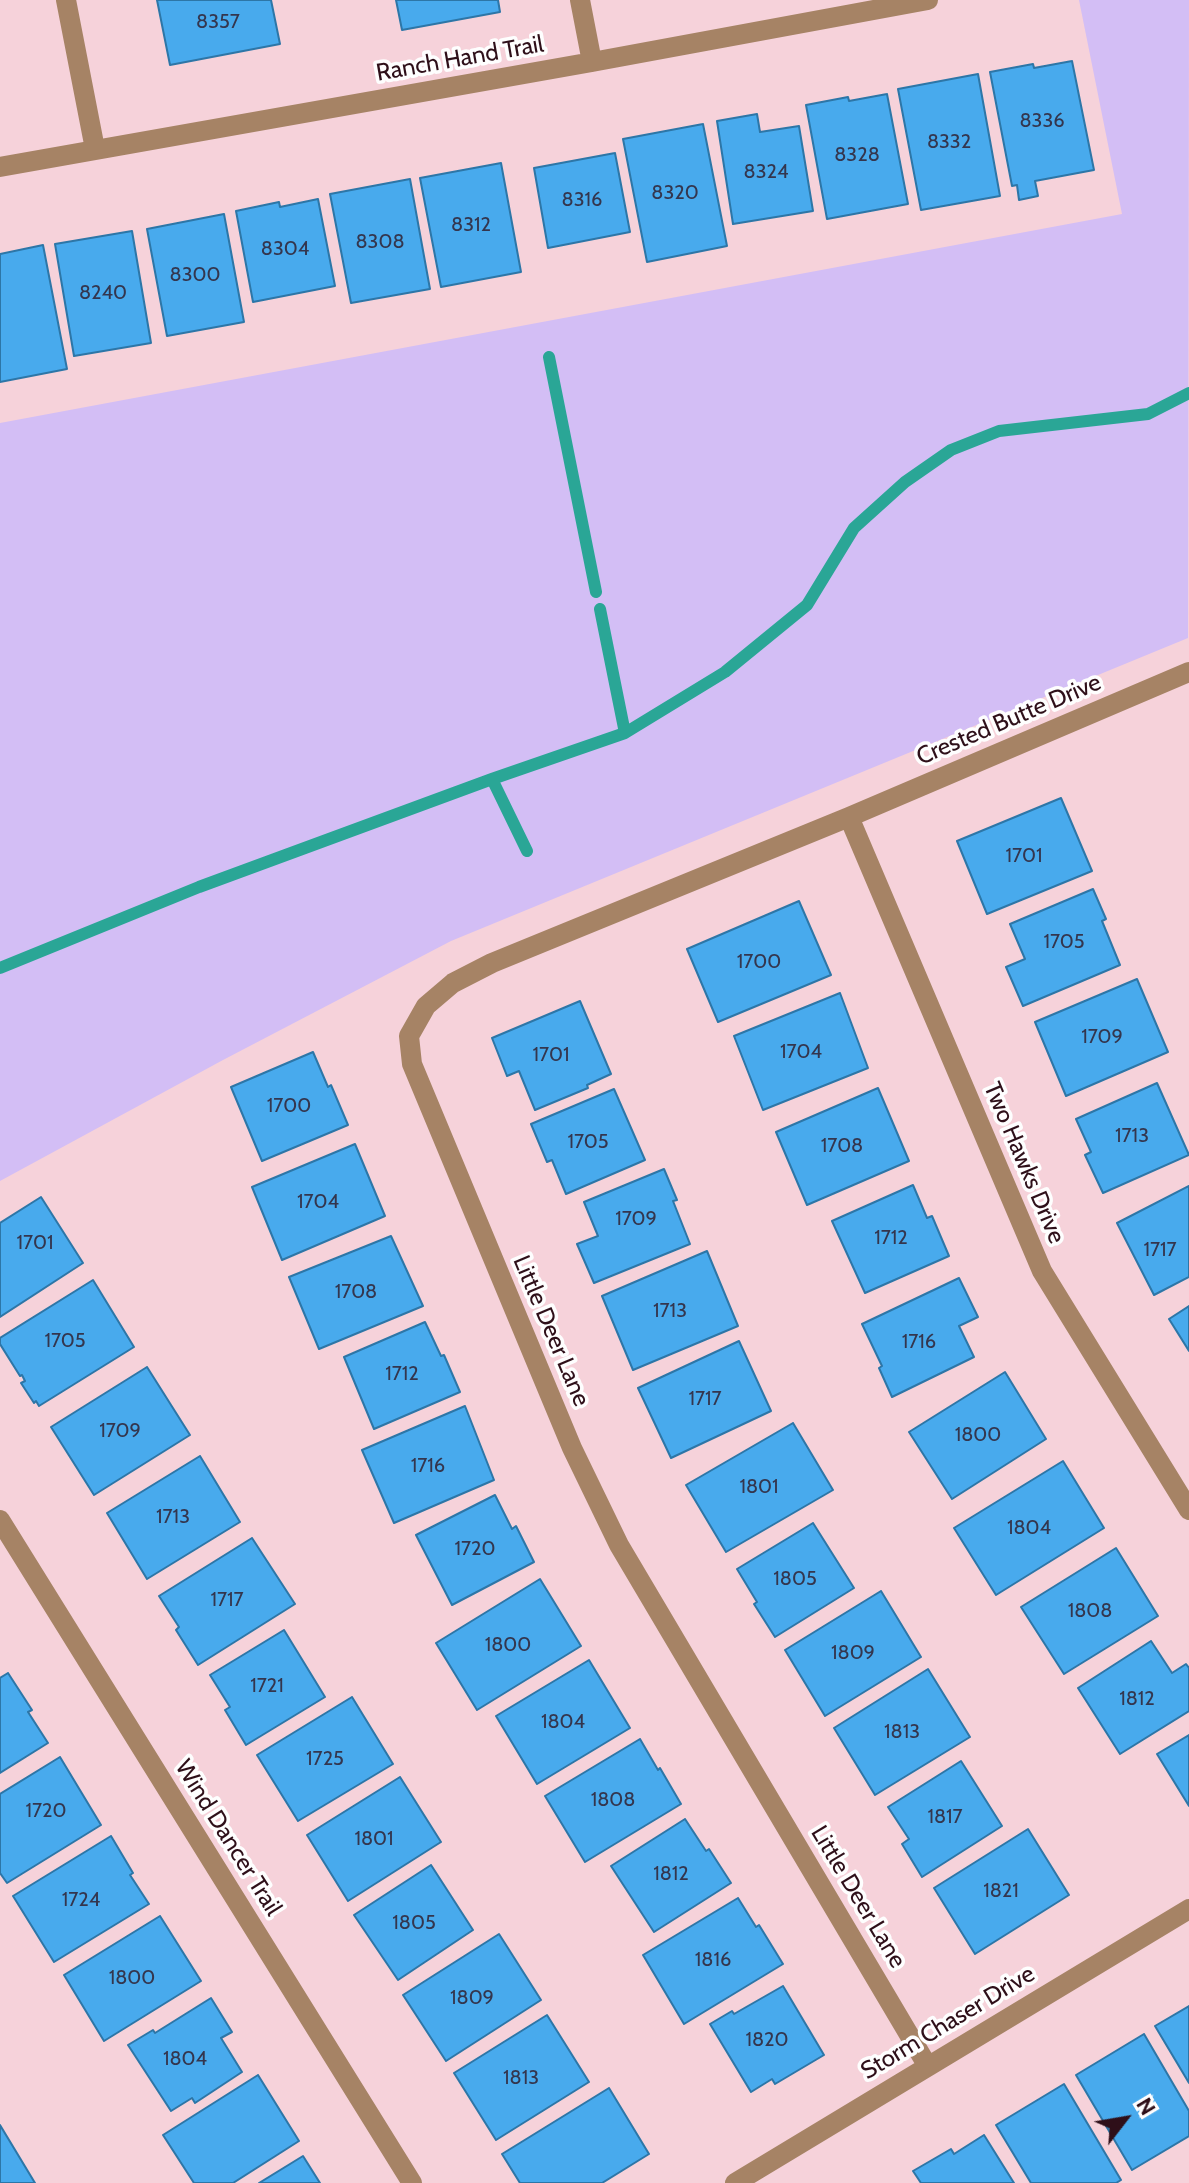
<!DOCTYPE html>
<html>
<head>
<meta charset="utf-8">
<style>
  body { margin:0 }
  #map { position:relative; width:1189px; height:2183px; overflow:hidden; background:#f6d2da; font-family:Cabin,sans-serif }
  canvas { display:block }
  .north { position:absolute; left:1085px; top:2079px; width:80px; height:80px; -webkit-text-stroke:6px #fefefe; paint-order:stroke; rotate:59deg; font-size:22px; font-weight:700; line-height:32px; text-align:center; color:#2e0f19 }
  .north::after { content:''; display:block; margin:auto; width:28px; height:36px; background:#2e0f19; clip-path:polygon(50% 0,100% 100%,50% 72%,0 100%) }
</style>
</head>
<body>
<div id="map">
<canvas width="1189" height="2183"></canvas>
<div class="north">N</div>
</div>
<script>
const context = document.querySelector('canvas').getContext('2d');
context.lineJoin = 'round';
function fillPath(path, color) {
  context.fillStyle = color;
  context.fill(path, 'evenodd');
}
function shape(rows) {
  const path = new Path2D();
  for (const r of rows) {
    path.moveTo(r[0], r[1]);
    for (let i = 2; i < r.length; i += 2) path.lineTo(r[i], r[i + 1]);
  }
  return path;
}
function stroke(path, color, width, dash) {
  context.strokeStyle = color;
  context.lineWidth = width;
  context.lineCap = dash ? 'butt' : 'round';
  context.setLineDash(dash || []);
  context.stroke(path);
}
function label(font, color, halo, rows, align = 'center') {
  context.font = font + ' Cabin,sans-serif';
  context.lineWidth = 7;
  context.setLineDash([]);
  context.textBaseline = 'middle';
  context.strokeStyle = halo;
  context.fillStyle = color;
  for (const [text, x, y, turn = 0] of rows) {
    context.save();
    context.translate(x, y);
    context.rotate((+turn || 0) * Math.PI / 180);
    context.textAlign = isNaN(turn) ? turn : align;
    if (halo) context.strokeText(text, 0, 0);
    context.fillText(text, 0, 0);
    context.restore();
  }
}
const green = shape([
  [1079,0,1189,0,1188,638,451,941,223,1060,0,1181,0,423,1122,214]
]);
const stream = shape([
  [549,357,596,592],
  [600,609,625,733],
  [492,779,527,851],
  [0,968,199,887,492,779,625,733,725,672,807,605,854,528,905,482,951,450,999,431,1148,414,1189,393]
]);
const building = shape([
  [157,0,271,0,280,44,170,65,157,0],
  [396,0,498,0,500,12,402,30,396,0],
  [1072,61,1094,170,1035,181,1038,196,1019,200,1017,185,1012,186,990,72,1033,64,1034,68,1072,61],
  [978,74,1000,196,921,210,898,89,978,74],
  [887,94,908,204,827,219,806,105,848,97,849,101,887,94],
  [757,114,760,132,799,126,813,211,733,224,717,121,757,114],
  [703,124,727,246,647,262,623,139,703,124],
  [615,153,630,232,548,248,534,168,615,153],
  [501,163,521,272,441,287,420,178,501,163],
  [410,179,430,289,351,303,330,194,410,179],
  [318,199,335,286,253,302,236,211,279,202,280,207,318,199],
  [224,214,244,322,167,336,147,229,224,214],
  [132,231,151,343,74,356,55,244,132,231],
  [43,245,67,369,0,382,0,254,43,245],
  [1061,798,1092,871,987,914,957,841,1061,798],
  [1093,889,1106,919,1102,921,1120,965,1023,1006,1006,967,1025,959,1010,924,1093,889],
  [799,901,831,975,718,1022,687,949,799,901],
  [1137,979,1168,1052,1066,1096,1035,1022,1137,979],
  [840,993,868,1068,763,1110,734,1036,840,993],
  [580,1001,611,1074,587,1085,588,1088,535,1110,519,1071,507,1076,492,1038,580,1001],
  [313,1052,328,1087,331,1085,348,1125,262,1161,231,1087,313,1052],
  [1157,1083,1189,1155,1103,1193,1085,1155,1091,1152,1076,1119,1157,1083],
  [878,1088,909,1161,807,1205,776,1132,878,1088],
  [614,1089,645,1160,566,1194,552,1160,547,1162,531,1124,614,1089],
  [355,1144,385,1216,282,1260,252,1187,355,1144],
  [664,1169,677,1200,673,1201,690,1244,594,1283,577,1244,598,1236,584,1202,664,1169],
  [913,1185,927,1218,932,1216,949,1256,865,1293,832,1221,913,1185],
  [1189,1186,1189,1277,1154,1295,1117,1223,1189,1186],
  [41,1197,83,1263,0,1317,0,1223,41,1197],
  [391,1236,423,1306,319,1349,289,1277,391,1236],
  [707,1251,738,1326,633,1370,602,1296,707,1251],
  [959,1278,978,1317,959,1326,974,1357,892,1397,879,1368,882,1366,862,1324,959,1278],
  [93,1280,134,1347,39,1406,36,1401,34,1403,21,1383,25,1381,22,1375,20,1376,0,1344,0,1338,93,1280],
  [1189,1306,1189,1351,1169,1319,1189,1306],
  [425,1322,441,1356,444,1355,460,1392,374,1429,344,1357,425,1322],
  [739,1341,771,1411,671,1458,638,1388,739,1341],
  [147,1367,190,1435,94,1495,51,1427,147,1367],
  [1005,1372,1046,1439,952,1499,909,1432,1005,1372],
  [465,1406,494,1480,394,1523,362,1450,465,1406],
  [793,1423,833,1490,726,1552,686,1485,793,1423],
  [200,1456,240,1522,147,1579,107,1513,200,1456],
  [1063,1461,1104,1528,996,1595,954,1528,1063,1461],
  [495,1495,512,1529,516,1526,534,1562,452,1605,416,1535,495,1495],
  [813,1523,854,1588,775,1637,754,1604,757,1602,737,1569,813,1523],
  [252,1538,295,1604,198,1665,176,1630,179,1627,159,1596,252,1538],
  [1116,1548,1158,1616,1064,1674,1021,1607,1116,1548],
  [540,1579,581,1646,477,1710,436,1643,540,1579],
  [881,1591,921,1657,825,1716,785,1650,881,1591],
  [284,1630,325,1697,246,1745,225,1710,230,1707,210,1675,284,1630],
  [1151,1641,1172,1673,1186,1664,1189,1668,1189,1711,1120,1754,1078,1688,1151,1641],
  [589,1660,630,1728,537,1784,496,1716,589,1660],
  [928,1669,970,1737,875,1795,834,1728,928,1669],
  [8,1673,32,1710,28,1712,48,1743,0,1773,0,1678,8,1673],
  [352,1697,393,1764,298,1821,257,1755,352,1697],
  [1189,1735,1189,1806,1157,1754,1189,1735],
  [640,1739,658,1770,660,1768,681,1804,585,1862,545,1796,640,1739],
  [60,1757,101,1825,7,1883,0,1873,0,1794,60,1757],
  [961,1761,1002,1826,922,1877,902,1844,909,1839,888,1807,961,1761],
  [400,1777,441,1842,348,1901,307,1835,400,1777],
  [685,1819,706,1851,709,1849,731,1883,654,1932,611,1866,685,1819],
  [1028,1829,1069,1895,975,1954,934,1888,1028,1829],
  [111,1836,133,1873,130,1875,149,1904,54,1962,13,1896,111,1836],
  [431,1865,473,1930,398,1980,354,1915,431,1865],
  [738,1898,756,1927,759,1925,783,1964,684,2024,643,1955,738,1898],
  [160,1916,201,1981,104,2041,64,1975,160,1916],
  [499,1934,541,2000,446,2061,403,1995,499,1934],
  [783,1986,824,2055,775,2084,772,2079,751,2092,710,2024,732,2011,734,2014,783,1986],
  [211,1998,232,2032,221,2038,242,2072,195,2103,192,2098,171,2111,128,2045,153,2030,155,2033,211,1998],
  [1189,2006,1189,2083,1155,2026,1189,2006],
  [547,2015,589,2082,496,2140,454,2073,547,2015],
  [1144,2034,1189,2111,1189,2136,1132,2170,1076,2075,1144,2034],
  [258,2075,299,2141,233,2183,194,2183,163,2135,258,2075],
  [1064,2084,1121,2180,1116,2183,1031,2183,996,2125,1064,2084],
  [609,2088,649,2154,602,2183,520,2183,502,2154,609,2088],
  [0,2125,35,2183,0,2183,0,2125],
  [984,2135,1014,2183,921,2183,913,2171,951,2149,954,2154,984,2135],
  [303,2156,320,2183,259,2183,303,2156]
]);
const street = shape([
  [66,0,95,149],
  [580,0,592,62],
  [0,167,592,62,928,0],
  [849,817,1042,1271,1189,1510],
  [0,1520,412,2183],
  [927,2065,619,1545,572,1448,412,1064,409,1036,426,1006,453,983,492,963,849,817,1189,672],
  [735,2183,1189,1909]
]);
const numberNames = [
  ["8357",218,22],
  ["8336",1042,121],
  ["8332",949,142],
  ["8328",857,155],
  ["8324",766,172],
  ["8320",675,193],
  ["8316",582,200],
  ["8312",471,225],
  ["8308",380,242],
  ["8304",285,249],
  ["8300",195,275],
  ["8240",103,293],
  ["1701",1024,856],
  ["1705",1064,942],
  ["1700",759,962],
  ["1709",1102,1037],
  ["1704",801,1052],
  ["1701",551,1055],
  ["1700",289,1106],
  ["1713",1132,1136],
  ["1705",588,1142],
  ["1708",842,1146],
  ["1704",318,1202],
  ["1709",636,1219],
  ["1712",891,1238],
  ["1701",35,1243],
  ["1717",1160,1250],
  ["1708",356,1292],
  ["1713",670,1311],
  ["1705",65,1341],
  ["1716",919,1342],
  ["1712",402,1374],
  ["1717",705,1399],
  ["1709",120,1431],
  ["1800",978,1435],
  ["1716",428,1466],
  ["1801",759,1487],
  ["1713",173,1517],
  ["1804",1029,1528],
  ["1720",475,1549],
  ["1805",795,1579],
  ["1717",227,1600],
  ["1808",1090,1611],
  ["1800",508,1645],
  ["1809",853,1653],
  ["1721",267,1686],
  ["1812",1137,1699],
  ["1804",563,1722],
  ["1813",902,1732],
  ["1725",325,1759],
  ["1808",613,1800],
  ["1720",46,1811],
  ["1817",945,1817],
  ["1801",374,1839],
  ["1812",671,1874],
  ["1821",1001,1891],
  ["1724",81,1900],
  ["1805",414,1923],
  ["1816",713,1960],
  ["1800",132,1978],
  ["1809",472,1998],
  ["1820",767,2040],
  ["1804",185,2059],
  ["1813",521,2078]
];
const streetNames = [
  ["Ranch Hand Trail",460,59,-10],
  ["Crested Butte Drive",1009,720,-23],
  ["Two Hawks Drive",1024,1163,67],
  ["Little Deer Lane",551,1331,67],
  ["Wind Dancer Trail",228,1838,58],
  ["Little Deer Lane",858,1897,59],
  ["Storm Chaser Drive",948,2023,-31]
];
fillPath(green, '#d3bef5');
stroke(stream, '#2aa696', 12);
fillPath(building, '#48aaed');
stroke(building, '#2d76a7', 2);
stroke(street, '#a68365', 20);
label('20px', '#34364e', null, numberNames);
label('24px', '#2e0f19', '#fefefe', streetNames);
</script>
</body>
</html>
